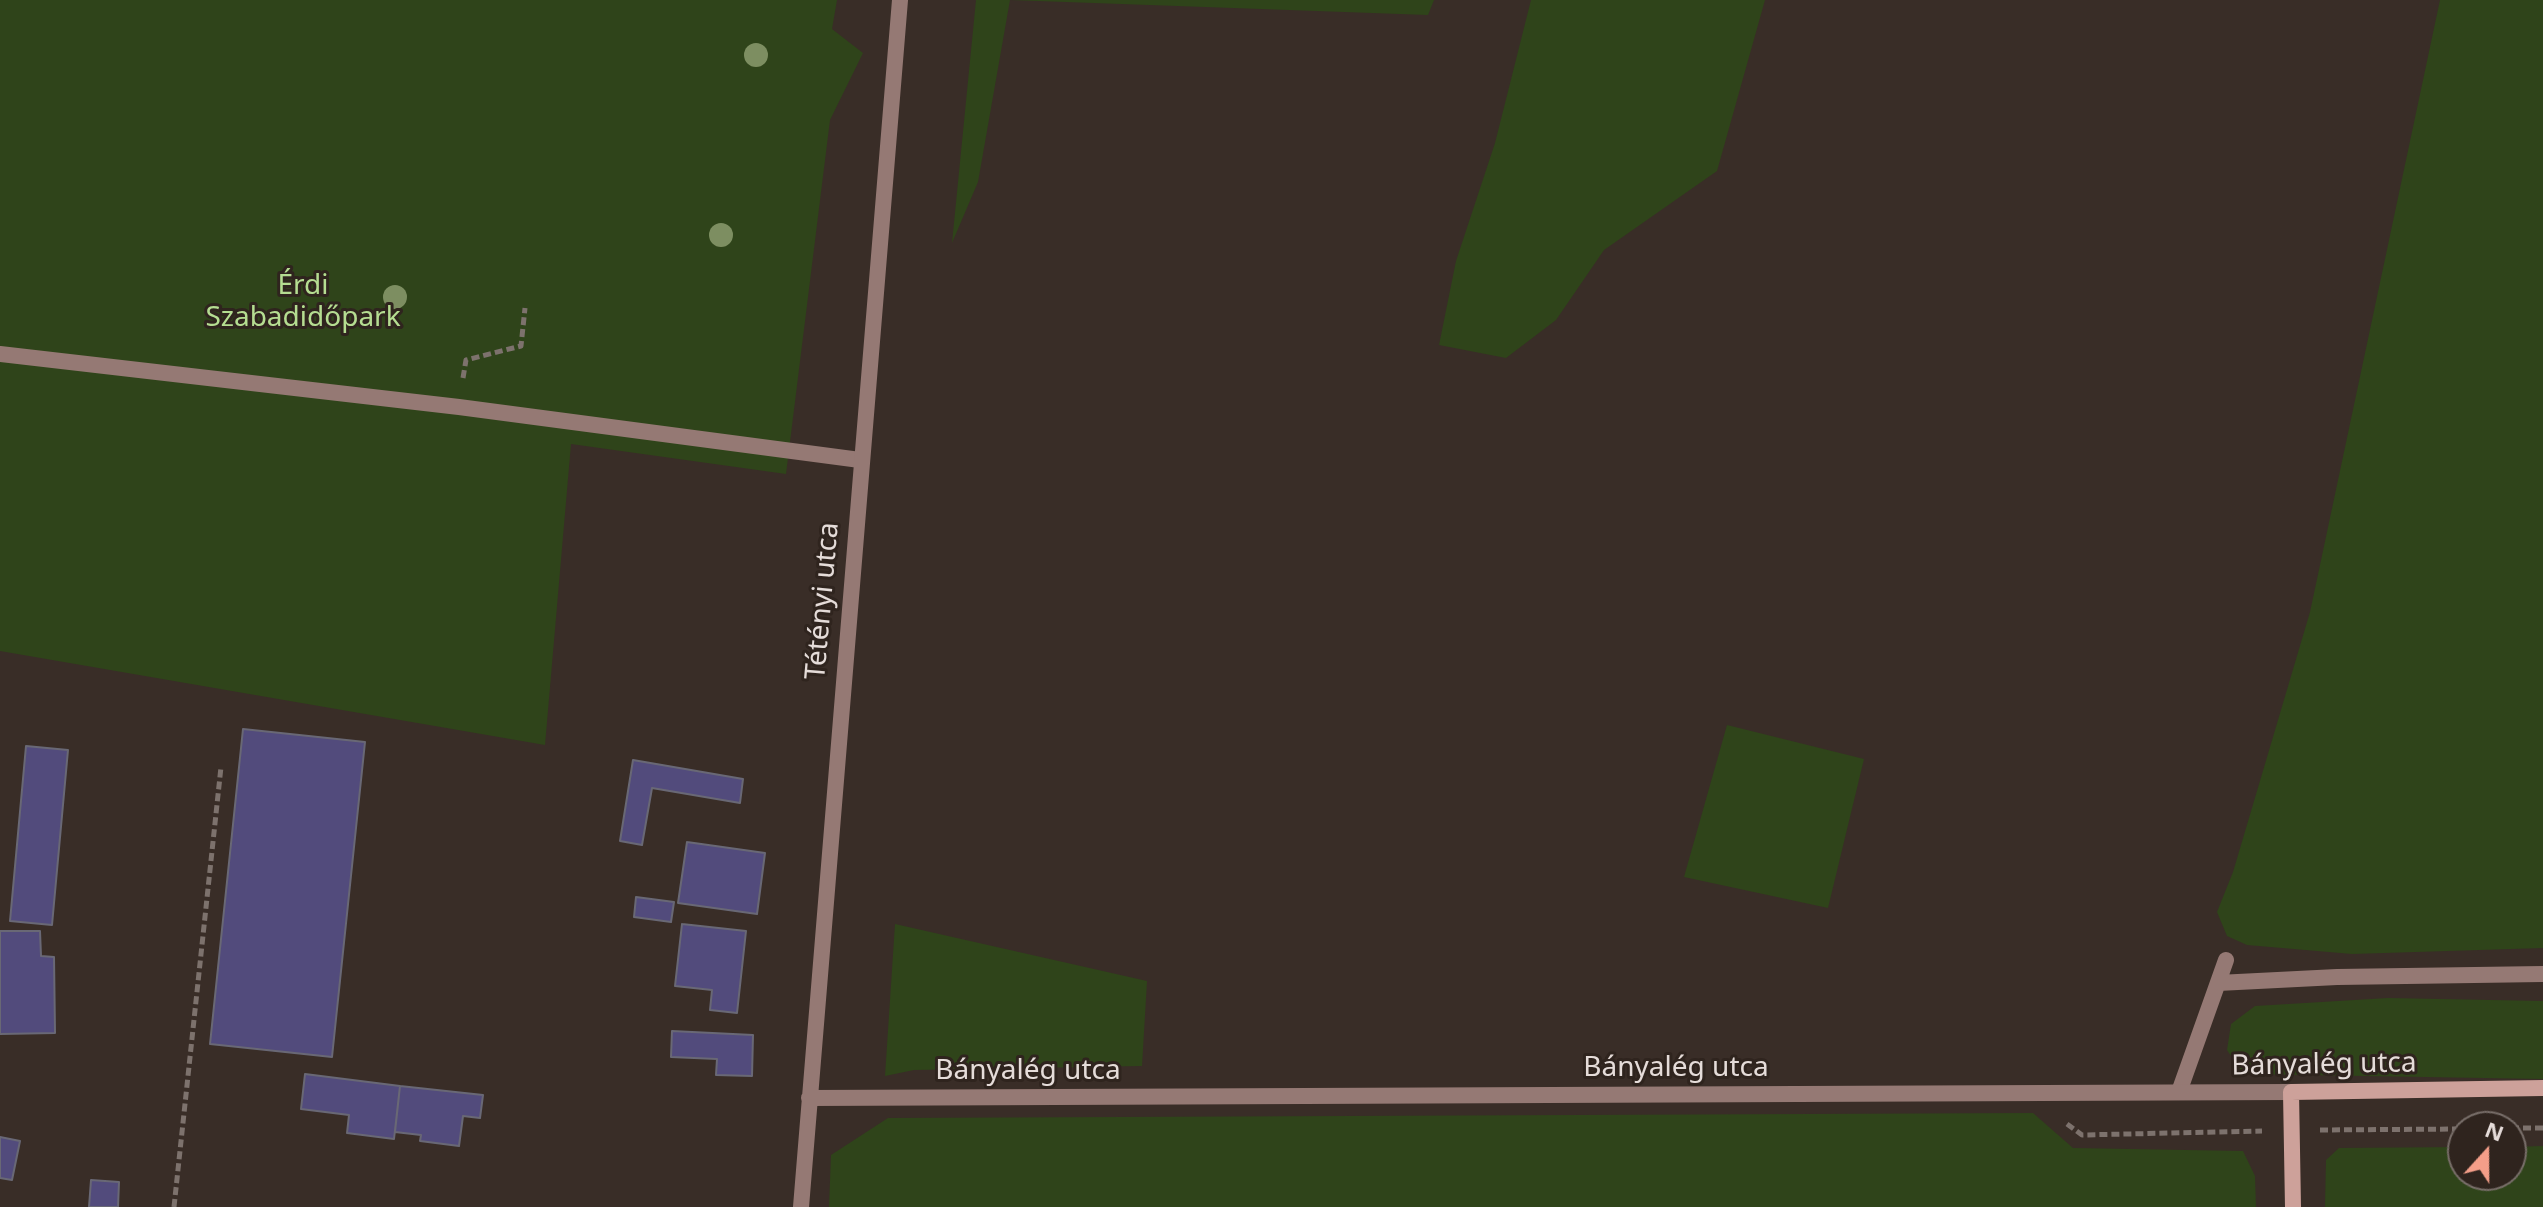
<!DOCTYPE html>
<html>
<head>
<meta charset="utf-8">
<style>
  body { margin:0 }
  #map { position:relative; width:2543px; height:1207px; overflow:hidden; background:#392d27; font-family:"Noto Sans",sans-serif }
  canvas { display:block }
  .north { position:absolute; left:2447px; top:1111px; width:80px; height:80px; box-sizing:border-box; background:#2f241e; border:2px solid #786e69; border-radius:50%; rotate:21deg; font-size:22px; font-weight:700; line-height:32px; text-align:center; color:#e5dcd9 }
  .north::after { content:''; display:block; margin:auto; width:28px; height:36px; background:#f49e89; clip-path:polygon(50% 0,100% 100%,50% 72%,0 100%) }
</style>
</head>
<body>
<div id="map">
<canvas width="2543" height="1207"></canvas>
<div class="north">N</div>
</div>
<script>
const context = document.querySelector('canvas').getContext('2d');
context.lineJoin = 'round';
function fillPath(path, color) {
  context.fillStyle = color;
  context.fill(path, 'evenodd');
}
function shape(rows) {
  const path = new Path2D();
  for (const r of rows) {
    path.moveTo(r[0], r[1]);
    for (let i = 2; i < r.length; i += 2) path.lineTo(r[i], r[i + 1]);
  }
  return path;
}
function stroke(path, color, width, dash) {
  context.strokeStyle = color;
  context.lineWidth = width;
  context.lineCap = dash ? 'butt' : 'round';
  context.setLineDash(dash || []);
  context.stroke(path);
}
function label(font, color, halo, rows, align = 'center') {
  context.font = font + ' "Noto Sans",sans-serif';
  context.lineWidth = 6;
  context.setLineDash([]);
  context.textBaseline = 'middle';
  context.strokeStyle = halo;
  context.fillStyle = color;
  for (const [text, x, y, turn = 0] of rows) {
    context.save();
    context.translate(x, y);
    context.rotate((+turn || 0) * Math.PI / 180);
    context.textAlign = isNaN(turn) ? turn : align;
    if (halo) context.strokeText(text, 0, 0);
    context.fillText(text, 0, 0);
    context.restore();
  }
}
const green = shape([
  [0,0,837,0,832,29,863,53,830,120,786,474,571,444,545,745,0,651],
  [976,0,1434,0,1428,15,1010,0,978,182,952,243],
  [1531,0,1765,0,1717,171,1604,250,1556,320,1506,358,1439,345,1456,261,1495,143],
  [2440,0,2543,0,2543,948,2352,954,2247,945,2227,936,2217,912,2233,872,2310,612],
  [1727,725,1864,759,1828,908,1684,877],
  [895,924,1147,981,1142,1066,914,1070,885,1076],
  [2388,998,2543,1001,2543,1079,2243,1074,2227,1050,2231,1024,2255,1006],
  [2033,1113,2073,1148,2243,1151,2255,1176,2256,1207,829,1207,831,1155,888,1118],
  [2543,1146,2543,1207,2325,1207,2326,1160,2339,1148,2463,1147,2463,1175,2511,1175,2511,1147]
]);
const building = shape([
  [243,729,365,742,332,1057,210,1044,243,729],
  [26,746,68,750,52,925,10,921,26,746],
  [633,760,743,779,740,803,652,788,642,845,620,841,633,760],
  [687,842,765,853,757,914,678,903,687,842],
  [636,897,674,902,671,922,634,917,636,897],
  [682,924,746,931,737,1013,710,1010,712,990,675,986,682,924],
  [0,931,40,931,41,956,54,957,55,1033,0,1034,0,931],
  [672,1031,753,1035,752,1076,716,1075,717,1059,671,1057,672,1031],
  [305,1074,400,1086,394,1139,347,1133,349,1115,301,1109,305,1074],
  [400,1086,483,1095,480,1118,463,1116,459,1146,420,1141,421,1135,395,1132,400,1086],
  [0,1137,20,1141,12,1180,0,1178,0,1137],
  [91,1180,119,1182,118,1207,89,1207,91,1180]
]);
const path = shape([
  [463,378,466,360,521,346,525,308],
  [2067,1124,2082,1135,2262,1131],
  [2511,1128,2543,1128],
  [2320,1130,2463,1129],
  [174,1207,221,767]
]);
const lane = shape([
  [0,354,459,407,860,460],
  [2218,983,2337,977,2543,974],
  [2179,1092,2226,960]
]);
const street = shape([
  [809,1098,2291,1092],
  [801,1207,900,0]
]);
const secondary = shape([
  [2293,1207,2291,1092,2543,1088]
]);
const trees = [
  [756,55],
  [721,235],
  [395,297]
];
const parkNames = [
  ["Érdi",303,286],
  ["Szabadidőpark",303,318]
];
const streetNames = [
  ["Tétényi utca",823,601,-85],
  ["Bányalég utca",2324,1065,-1],
  ["Bányalég utca",1676,1068],
  ["Bányalég utca",1028,1071]
];
fillPath(green, '#2f441a');
fillPath(building, '#524b7c');
stroke(building, '#696875', 2);
stroke(path, '#7d726d', 5, [8, 4]);
stroke(lane, '#957974', 16);
stroke(street, '#957974', 16);
stroke(secondary, '#cda19a', 16);
context.fillStyle = '#7d8e61';
for (const [x, y] of trees) {
  context.beginPath();
  context.arc(x, y, 12, 0, 2 * Math.PI);
  context.fill();
}
label('28px', '#b5dd91', '#2f241e', parkNames);
label('28px', '#e5dcd9', '#2f241e', streetNames);
</script>
</body>
</html>
